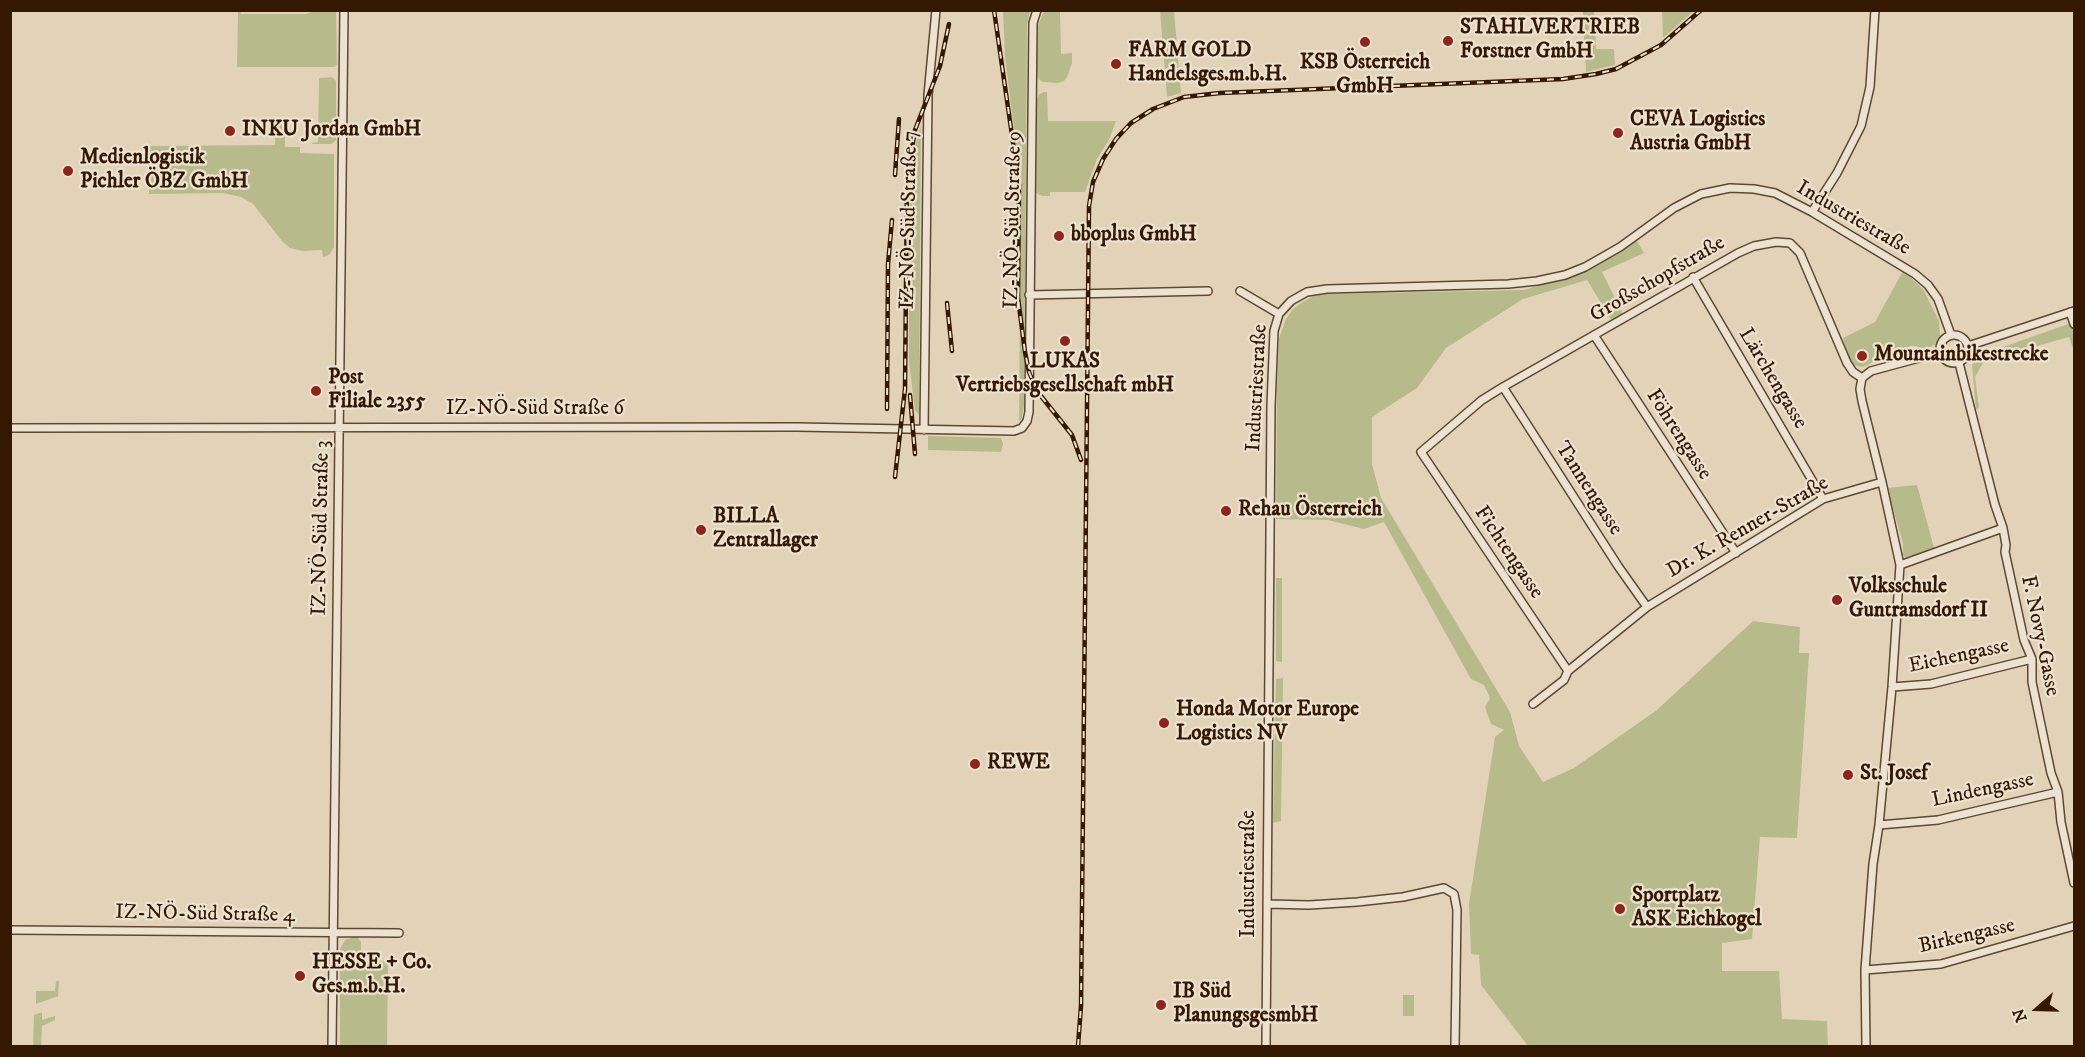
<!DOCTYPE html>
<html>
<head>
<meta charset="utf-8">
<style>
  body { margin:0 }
  #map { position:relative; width:2085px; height:1057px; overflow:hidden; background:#e2d3b8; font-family:"IM FELL DW Pica",serif }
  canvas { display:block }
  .frame { position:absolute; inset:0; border:12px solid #341801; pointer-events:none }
  .north { position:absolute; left:2007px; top:979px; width:60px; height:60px; -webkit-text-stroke:4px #ece2d1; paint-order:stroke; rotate:250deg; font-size:16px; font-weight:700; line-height:24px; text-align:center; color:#341801 }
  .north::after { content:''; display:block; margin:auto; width:21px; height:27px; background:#341801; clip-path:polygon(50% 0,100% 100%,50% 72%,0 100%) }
</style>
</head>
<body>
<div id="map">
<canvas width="2085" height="1057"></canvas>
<div class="frame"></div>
<div class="north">N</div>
</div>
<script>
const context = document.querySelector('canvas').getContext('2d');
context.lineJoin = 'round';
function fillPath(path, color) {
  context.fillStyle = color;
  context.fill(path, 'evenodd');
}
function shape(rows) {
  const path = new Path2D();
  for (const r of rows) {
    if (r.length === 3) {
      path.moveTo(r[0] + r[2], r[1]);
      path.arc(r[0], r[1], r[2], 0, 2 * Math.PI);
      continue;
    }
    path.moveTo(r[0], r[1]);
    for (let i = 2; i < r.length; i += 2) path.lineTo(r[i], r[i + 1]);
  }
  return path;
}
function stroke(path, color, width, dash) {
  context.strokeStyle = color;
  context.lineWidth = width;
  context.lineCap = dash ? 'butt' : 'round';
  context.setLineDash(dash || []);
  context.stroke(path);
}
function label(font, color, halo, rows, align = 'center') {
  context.font = font + ' "IM FELL DW Pica",serif';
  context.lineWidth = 4.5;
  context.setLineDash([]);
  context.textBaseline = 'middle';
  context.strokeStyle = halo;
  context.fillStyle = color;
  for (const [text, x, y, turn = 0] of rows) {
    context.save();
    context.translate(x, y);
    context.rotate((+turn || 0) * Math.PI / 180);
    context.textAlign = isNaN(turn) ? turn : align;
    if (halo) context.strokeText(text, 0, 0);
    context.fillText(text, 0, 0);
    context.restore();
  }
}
const green = shape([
  [238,11,240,11,241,14,306,14,314,11,336,11,337,64,335,67,237,67],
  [1003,11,1030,11,1027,25,1024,406,1021,420,1019,420,1021,184,1005,57],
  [1044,11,1060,11,1061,54,1072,53,1072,63,1067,77,1064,81,1058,83,1043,82,1039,80,1037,75,1037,28],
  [1160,11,1174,11,1181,93,1167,97],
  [1583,11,1594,11,1596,49,1614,49,1615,65,1586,72],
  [1662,11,1662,10,1694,11,1663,38],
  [332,77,336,81,336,140,332,144,312,144,312,143,318,142,319,78],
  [1044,92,1047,92,1048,121,1116,121,1109,140,1097,159,1085,192,1050,192,1050,196,1042,196,1036,193,1037,99,1039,94],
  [276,118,285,118,285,147,300,147,300,153,334,154,334,247,329,255,323,257,322,250,303,251,290,248,282,241,253,204,241,197,223,193,149,194,149,146,275,145],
  [921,125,919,415,915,410,909,362,909,216,913,154],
  [1637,241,1644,253,1602,272,1623,314,1612,321,1587,280,1523,299,1446,348,1417,388,1372,417,1372,464,1381,498,1510,712,1519,746,1543,782,1574,768,1657,710,1753,621,1800,627,1799,653,1809,653,1797,838,1760,837,1752,939,1722,943,1722,971,1779,971,1782,1019,1827,1021,1828,1046,1528,1046,1481,985,1479,955,1471,954,1469,904,1495,737,1504,730,1491,724,1485,707,1490,698,1484,685,1471,679,1384,522,1364,529,1328,520,1276,519,1277,386,1279,338,1286,319,1293,309,1304,301,1314,296,1326,294,1524,290,1585,272],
  [1903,271,1923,289,1939,321,1940,336,1934,345,1920,352,1917,346,1911,346,1881,355,1868,365,1862,367,1853,365,1849,362,1843,338,1875,322],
  [2074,322,2074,351,2069,337,1984,361,1975,377,1979,407,1976,410,1972,365,1980,355],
  [928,436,1001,438,1003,444,1001,452,928,450],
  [1917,485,1934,548,1907,557,1904,557,1903,554,1903,543,1887,488],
  [1276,578,1282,578,1282,662,1276,661],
  [1283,678,1281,821,1273,823,1276,679],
  [354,937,358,938,361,942,361,954,364,960,388,962,387,1046,340,1046,340,949,345,940],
  [56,981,59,981,58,996,36,1004,36,991,55,991],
  [1403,995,1414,995,1414,1016,1403,1016],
  [42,1012,42,1020,55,1016,55,1020,42,1026,41,1046,33,1046,34,1015]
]);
const minor = shape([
  [1812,212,1837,173,1861,126,1870,87,1875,10],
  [1693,277,1823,499],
  [1240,291,1279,314],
  [1029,295,1208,291],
  [2070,312,2074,324],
  [1954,349,14],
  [1594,335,1736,553],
  [1968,346,2074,311],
  [1959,363,1995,505,2003,528,2006,545,2005,552,2024,640,2032,659,2032,682,2051,773,2058,792,2061,822,2074,883],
  [1862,378,1860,389,1862,401,1882,482,1900,565,1892,687,1879,825,1873,864,1865,970,1866,1046],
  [1862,378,1871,371,1941,352],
  [1503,387,1618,566,1647,607],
  [10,428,797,427,1014,431,1022,428,1027,421,1029,412,1033,23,1037,10],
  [924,430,928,95,936,10],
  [1900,565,2003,528],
  [1568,671,1421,452,1482,400,1503,387,1738,253,1754,246,1776,242,1790,243,1800,253,1847,363,1853,372,1862,378],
  [1892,687,1931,684,2032,659],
  [1533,704,1564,680,1568,671,1647,607,1823,499,1882,482],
  [1879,825,1938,820,2058,792],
  [1267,904,1309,905,1357,902,1403,897,1444,888,1454,894,1457,910,1455,1046],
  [10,930,399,933],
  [1865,970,1941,964,2074,926],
  [332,1046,344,10],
  [1266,1046,1271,406,1274,331,1279,314,1291,301,1307,292,1327,289,1508,284,1537,281,1565,275,1585,267,1620,247,1674,208,1701,194,1730,188,1754,189,1775,193,1812,212,1915,274,1928,285,1938,299,1951,335]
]);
const rail = shape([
  [994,10,1019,184,1018,298,1025,352,1029,372,1037,391,1072,435,1081,460],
  [895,175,899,119],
  [947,303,952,351],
  [910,395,915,454],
  [887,409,888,264,892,220],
  [895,477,905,389,907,177,915,130,940,66,949,24],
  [1078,1046,1081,1006,1089,206,1093,182,1103,159,1116,139,1131,123,1153,109,1184,97,1220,93,1563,79,1596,74,1616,69,1661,45,1701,10]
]);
const markers = [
  [1448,41,6,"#8f2418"],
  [1365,42,6,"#8f2418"],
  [1116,64,6,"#8f2418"],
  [230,131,6,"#8f2418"],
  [1618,133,6,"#8f2418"],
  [68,171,6,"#8f2418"],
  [1059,236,6,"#8f2418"],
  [1065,341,6,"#8f2418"],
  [1862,356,6,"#8f2418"],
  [316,391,6,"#8f2418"],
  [1226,511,6,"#8f2418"],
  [701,530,6,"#8f2418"],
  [1837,600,6,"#8f2418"],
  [1164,723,6,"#8f2418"],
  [975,764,6,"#8f2418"],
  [1848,775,6,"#8f2418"],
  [1620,909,6,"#8f2418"],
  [300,976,6,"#8f2418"],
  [1161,1005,6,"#8f2418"]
];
const poiNames = [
  ["STAHLVERTRIEB",1460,29],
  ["Forstner GmbH",1460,53],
  ["FARM GOLD",1128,52],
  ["Handelsges.m.b.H.",1128,76],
  ["KSB Österreich",1365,64,"center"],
  ["GmbH",1365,88,"center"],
  ["CEVA Logistics",1630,121],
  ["Austria GmbH",1630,145],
  ["INKU Jordan GmbH",242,131],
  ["Medienlogistik",80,159],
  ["Pichler ÖBZ GmbH",80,183],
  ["bboplus GmbH",1071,236],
  ["Mountainbikestrecke",1874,356],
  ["LUKAS",1065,363,"center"],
  ["Vertriebsgesellschaft mbH",1065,387,"center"],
  ["Post",328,379],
  ["Filiale 2355",328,403],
  ["Rehau Österreich",1238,511],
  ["BILLA",713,518],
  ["Zentrallager",713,542],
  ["Volksschule",1849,588],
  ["Guntramsdorf II",1849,612],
  ["Honda Motor Europe",1176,711],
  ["Logistics NV",1176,735],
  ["REWE",987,764],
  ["St. Josef",1860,775],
  ["Sportplatz",1632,897],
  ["ASK Eichkogel",1632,921],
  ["HESSE + Co.",312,964],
  ["Ges.m.b.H.",312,988],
  ["IB Süd",1173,993],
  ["PlanungsgesmbH",1173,1017]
];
const streetNames = [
  ["Industriestraße",1853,219,30],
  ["IZ-NÖ-Süd Straße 7",910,220,-89],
  ["IZ-NÖ-Süd Straße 9",1014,220,-89],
  ["Großschopfstraße",1658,280,-30],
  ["Lärchengasse",1772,379,59],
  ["Industriestraße",1258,388,-87],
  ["IZ-NÖ-Süd Straße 6",535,410],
  ["Föhrengasse",1678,435,57],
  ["Tannengasse",1588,489,57],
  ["IZ-NÖ-Süd Straße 3",322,528,-89],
  ["Dr. K. Renner-Straße",1748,528,-30],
  ["Fichtengasse",1508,553,56],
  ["F. Novy-Gasse",2039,636,78],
  ["Eichengasse",1959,657,-12],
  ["Lindengasse",1983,791,-12],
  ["Industriestraße",1250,874,-90],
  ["IZ-NÖ-Süd Straße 4",205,915,1],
  ["Birkengasse",1967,937,-13]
];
fillPath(green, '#b7bb8c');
stroke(minor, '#60472f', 10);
stroke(minor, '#ece2d1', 7);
stroke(rail, '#341801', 4.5);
stroke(rail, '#ece2d1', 2, [7]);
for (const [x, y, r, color] of markers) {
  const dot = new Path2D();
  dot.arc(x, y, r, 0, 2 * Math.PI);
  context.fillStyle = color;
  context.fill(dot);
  stroke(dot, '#ece2d1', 2);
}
label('bold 21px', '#341801', '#ece2d1', poiNames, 'left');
label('21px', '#341801', '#ece2d1', streetNames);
</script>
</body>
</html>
